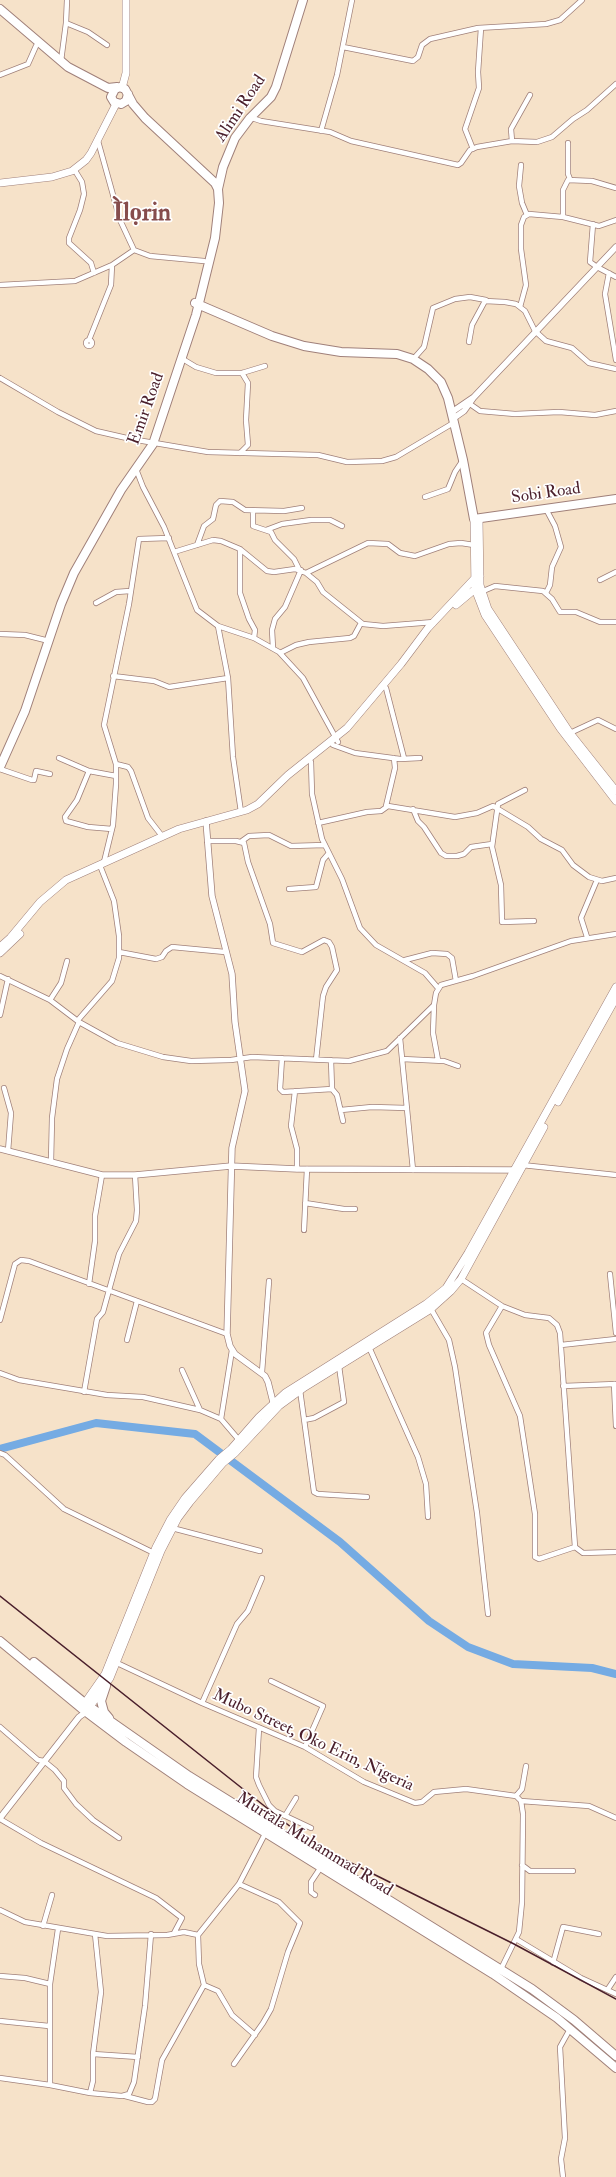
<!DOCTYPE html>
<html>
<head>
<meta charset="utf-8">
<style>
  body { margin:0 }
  canvas { display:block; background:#f6e2c9 }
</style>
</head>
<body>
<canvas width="616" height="2177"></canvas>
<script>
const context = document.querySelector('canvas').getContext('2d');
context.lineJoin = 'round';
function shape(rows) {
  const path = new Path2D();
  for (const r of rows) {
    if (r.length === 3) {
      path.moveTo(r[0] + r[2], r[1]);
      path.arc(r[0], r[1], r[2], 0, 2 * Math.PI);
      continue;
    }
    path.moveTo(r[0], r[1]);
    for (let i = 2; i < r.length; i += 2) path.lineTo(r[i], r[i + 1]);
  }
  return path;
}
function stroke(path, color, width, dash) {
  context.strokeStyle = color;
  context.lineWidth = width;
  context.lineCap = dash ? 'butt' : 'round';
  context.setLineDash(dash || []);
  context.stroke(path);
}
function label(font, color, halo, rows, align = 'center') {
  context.font = font + ' "IM FELL Double Pica",serif';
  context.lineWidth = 3.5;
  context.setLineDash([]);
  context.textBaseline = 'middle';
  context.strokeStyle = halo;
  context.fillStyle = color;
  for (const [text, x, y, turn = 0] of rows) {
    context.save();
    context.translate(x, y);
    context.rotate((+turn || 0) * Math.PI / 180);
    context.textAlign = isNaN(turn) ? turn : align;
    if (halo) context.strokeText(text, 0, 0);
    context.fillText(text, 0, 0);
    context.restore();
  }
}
const river = shape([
  [0,1449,96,1423,195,1434,340,1542,429,1621,468,1647,513,1664,592,1668,616,1674]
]);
const minor = shape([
  [66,23,88,32,107,45],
  [343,47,413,61,418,57,422,45,430,39,478,28,546,24,560,20,582,0],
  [61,61,66,23,67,0],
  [0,75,28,64,36,46],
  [249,117,261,121,330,132,351,141,458,165,461,163,470,150,477,147,512,141,537,142,552,137,573,119,587,110,616,84],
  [321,131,337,75,352,0],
  [98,141,120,220,134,250,150,256,204,261],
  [512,141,511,129,530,95],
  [568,143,568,174,570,179],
  [473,149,465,129,479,88,478,72,481,28],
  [521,165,519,186,522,203,527,215],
  [74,169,82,182,84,194,80,210,69,238,69,243,91,263,94,273],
  [563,217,563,190,568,180,592,181,616,188],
  [593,224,590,262,597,267,616,277],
  [609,273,605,294,616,360],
  [0,285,75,281,112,265,134,250],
  [520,307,526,285,521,249,521,225,524,217,529,214,563,217,599,226,616,220],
  [89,340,111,285,112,265],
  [89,343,3],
  [469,342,472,325,485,301,505,302,516,304,525,311,535,331,546,341,572,348,589,363,616,369],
  [416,356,424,347,433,308,455,299,470,297,486,300],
  [181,358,196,367,216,373,242,373,265,366],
  [0,378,58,412,96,431,131,439,208,452,318,455,347,462,382,461,396,457,455,422],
  [470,404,480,411,515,414,559,412,595,415,616,411],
  [240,453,248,445,246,420,248,383,242,373],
  [136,469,143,487,164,527,197,610,218,626,254,638,279,652,303,678,338,742],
  [425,497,448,489,455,472,463,460],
  [253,510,253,526,271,532,275,540,294,559,299,569],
  [266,530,282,524,311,520,330,520,342,526],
  [197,545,204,526,213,519,216,505,220,501,233,502,245,510,284,511,302,508],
  [240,549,240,593,249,619,255,630,254,638],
  [174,552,213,540,221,541,240,549,267,571,274,572,295,569,306,573,317,582,323,592,363,624,383,626,434,622],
  [306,573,368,543,388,544,400,553,415,556,449,544,461,543,474,545],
  [600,580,616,572],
  [481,592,495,586,543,591,552,599,560,612,576,612,600,622,616,622],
  [546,593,550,585,552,567,561,547,555,526,546,509],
  [96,603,116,592,130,591],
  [218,626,228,678,233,757,241,812],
  [0,634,25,635,49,641],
  [273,648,272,630,275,619,285,607,301,570],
  [280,653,296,645,309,642,350,638,354,636,361,623],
  [113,676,154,681,169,687,228,678],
  [386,688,404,758],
  [570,733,598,720,616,729],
  [333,745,355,753,400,759,420,758],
  [59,758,89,771,116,776],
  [311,762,312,794,322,839,342,879,360,928,376,945,425,973,438,988],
  [116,764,128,767,131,771,148,818,162,836],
  [0,769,32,780,34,780,36,771,50,774],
  [89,771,77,800,65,817,66,821,88,827,112,829],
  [525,790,498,804,492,847,501,885,502,922,534,921],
  [386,806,395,768,394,758],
  [413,809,418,821,424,827,441,853,446,856,457,856,464,854,471,847,492,844],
  [318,823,367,812,381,811,388,806,455,817,477,813,493,806,528,827,541,839,562,850,573,865,589,877,602,881,616,878],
  [207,841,236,841,244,843,248,862,270,924,273,943,302,952,324,940,329,942,332,947,337,970,326,987,323,996,316,1060],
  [242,841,249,836,269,835,291,846,325,845],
  [104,862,113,825,116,784,116,764,104,725,129,604,139,539,169,538],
  [289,889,316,887,323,860,329,853],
  [587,937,581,918,597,880],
  [119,952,156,959,162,957,166,951,172,947,225,952],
  [405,960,432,953,447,954,452,958,456,981],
  [0,976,50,1000,79,1022,117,1043,163,1057,191,1061,231,1060,252,1057,349,1061,387,1051,434,1005,436,993,441,985,473,976,571,941,616,934],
  [50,1000,61,983,67,961],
  [434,1005,433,1033,438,1060],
  [0,1015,8,979],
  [78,1020,112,981,119,958,119,936,114,901,101,868],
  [400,1038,413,1170],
  [282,1058,280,1089,283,1092,332,1089,331,1060],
  [402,1059,444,1061,458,1066],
  [4,1088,11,1113,8,1151],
  [332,1089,337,1095,343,1121],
  [295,1091,291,1126,297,1149,297,1169],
  [341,1110,372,1107,407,1108],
  [51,1162,52,1118,57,1079,67,1049,79,1022],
  [522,1165,616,1175],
  [305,1203,344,1209,355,1209],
  [304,1230,307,1169],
  [610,1274,616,1333],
  [461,1279,502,1306,525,1315,549,1318,557,1325,560,1333,575,1547,583,1553,616,1552],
  [89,1284,95,1241,95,1216,102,1175],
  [502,1306,486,1333,489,1345,520,1416,535,1514,535,1557,539,1559,575,1547],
  [431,1309,449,1340,455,1367,477,1513,488,1614],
  [0,1320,15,1264,21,1260,29,1261,227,1334],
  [127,1340,137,1301],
  [561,1345,616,1339],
  [369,1347,418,1457,426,1484,428,1517],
  [232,1350,221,1419,239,1440],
  [182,1370,200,1410,221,1419],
  [262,1372,269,1281],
  [0,1373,19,1380,107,1395,143,1397,200,1410],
  [614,1384,616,1426],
  [563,1386,616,1384],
  [300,1390,314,1492,318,1494,367,1497],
  [84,1392,97,1319,103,1312,119,1254,136,1221,137,1210,135,1175],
  [304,1420,314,1418,344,1402,339,1366],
  [0,1453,5,1455,64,1509,154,1553],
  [172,1528,260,1551],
  [117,1663,202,1703,305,1747,364,1782,415,1803,422,1802,434,1792,466,1789,516,1796,521,1801,523,1814,522,1902,519,1932,501,1969],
  [271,1681,323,1706,305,1747],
  [202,1703,237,1624,248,1611,262,1578],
  [0,1727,38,1760,44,1761,55,1770,64,1781,64,1788,76,1804,93,1820,119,1838],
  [259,1728,256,1777,259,1785,269,1805,275,1811,311,1828],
  [516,1796,522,1789,526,1766],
  [521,1801,589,1806,616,1818],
  [285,1816,296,1798],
  [0,1819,41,1843,156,1898,182,1918,174,1933],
  [522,1865,530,1871,573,1871],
  [315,1895,311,1892,311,1882,321,1867],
  [0,1910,25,1922,107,1936,167,1935,184,1932,198,1935],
  [43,1926,52,1895],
  [516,1939,581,1978,616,1994],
  [553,1963,563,1927,599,1934],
  [0,1976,25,1978,50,1984],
  [204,1985,218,1991,232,2015,255,2035],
  [608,1989,616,1977],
  [0,2021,49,2026],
  [93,2054,138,2057],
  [234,2064,263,2023,271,2009,288,1952,300,1923,279,1902,239,1884],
  [0,2078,50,2085,90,2093,122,2096,129,2094,134,2082,145,2006,151,1934],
  [50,2085,50,1984,58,1929],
  [90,2093,93,2081,93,2054,101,1992,95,1934],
  [125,2096,148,2102,152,2102,155,2099,162,2060,204,1985,199,1964,198,1935,239,1884,266,1832],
  [563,2177,561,2159,565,2138,560,2047,570,2029]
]);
const tertiary = shape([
  [452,412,474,397,616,247],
  [454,418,464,411,474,397],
  [206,821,212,896,232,974,235,1022,245,1091,232,1148,227,1334,230,1346,235,1354,265,1376,268,1382,274,1406],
  [0,1149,102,1175,135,1175,231,1166,297,1169,516,1170],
  [0,1818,79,1717,86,1712]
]);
const primary = shape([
  [122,88,126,73,126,0],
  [0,183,52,177,72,171,86,160,91,153,116,104],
  [474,519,475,589,485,615,560,728,616,801],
  [479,519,480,585,488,609,570,733,616,791],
  [456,605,480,585],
  [0,947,10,938,40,902,66,880,179,829,247,810,258,804,288,775,347,728,401,664,428,628,474,579,480,576],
  [0,953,20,934],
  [558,1102,616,998],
  [82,1707,105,1674,156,1547,170,1520,185,1498,219,1459,231,1449,259,1417,285,1393,426,1304,446,1288,468,1253,616,987],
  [87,1711,110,1678,161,1551,178,1518,190,1502,223,1463,235,1453,279,1406,305,1387,431,1309,451,1291,461,1279,544,1127]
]);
const trunk = shape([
  [0,9,68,67,108,88,117,87],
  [218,189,223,167,235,138,250,118,271,97,276,87,303,0],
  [195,303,272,336,304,346,341,352,397,354,413,359,428,369,441,382,448,398,463,460,474,519,616,499],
  [0,767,25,711,61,604,74,573,121,490,153,444,196,315,215,238,219,203,218,189,215,183,145,118,133,104,125,89,120,87,115,89,111,97,114,102,121,104,126,101,128,94],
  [0,1641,81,1708,126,1742,187,1784,493,1974,557,2018,616,2068],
  [34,1662,86,1704,189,1776,532,1989,574,2020,616,2056],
  [106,1686,101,1701,104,1712,109,1718]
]);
const rail = shape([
  [0,1596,311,1843,514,1944,616,1999]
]);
const streetNames = [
  ["Alimi Road",241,109,-56],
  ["Emir Road",147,409,-70],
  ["Sobi Road",546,494,-8],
  ["Mubo Street, Oko Erin, Nigeria",313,1741,25],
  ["Murtala Muhammad Road",314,1845,32]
];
const townNames = [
  ["Ìlọrin",142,215]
];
stroke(river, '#75abe3', 8);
stroke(minor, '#a0807a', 6);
stroke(tertiary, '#a0807a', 7);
stroke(primary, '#a0807a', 8);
stroke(trunk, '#a0807a', 10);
stroke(minor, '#fff', 4.5);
stroke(tertiary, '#fff', 5.5);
stroke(primary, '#fff', 7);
stroke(trunk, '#fff', 8);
stroke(rail, '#4a1f2b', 1.5);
label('17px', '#4a1f2b', '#fff', streetNames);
label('bold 25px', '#864c4c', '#fff', townNames);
</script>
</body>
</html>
